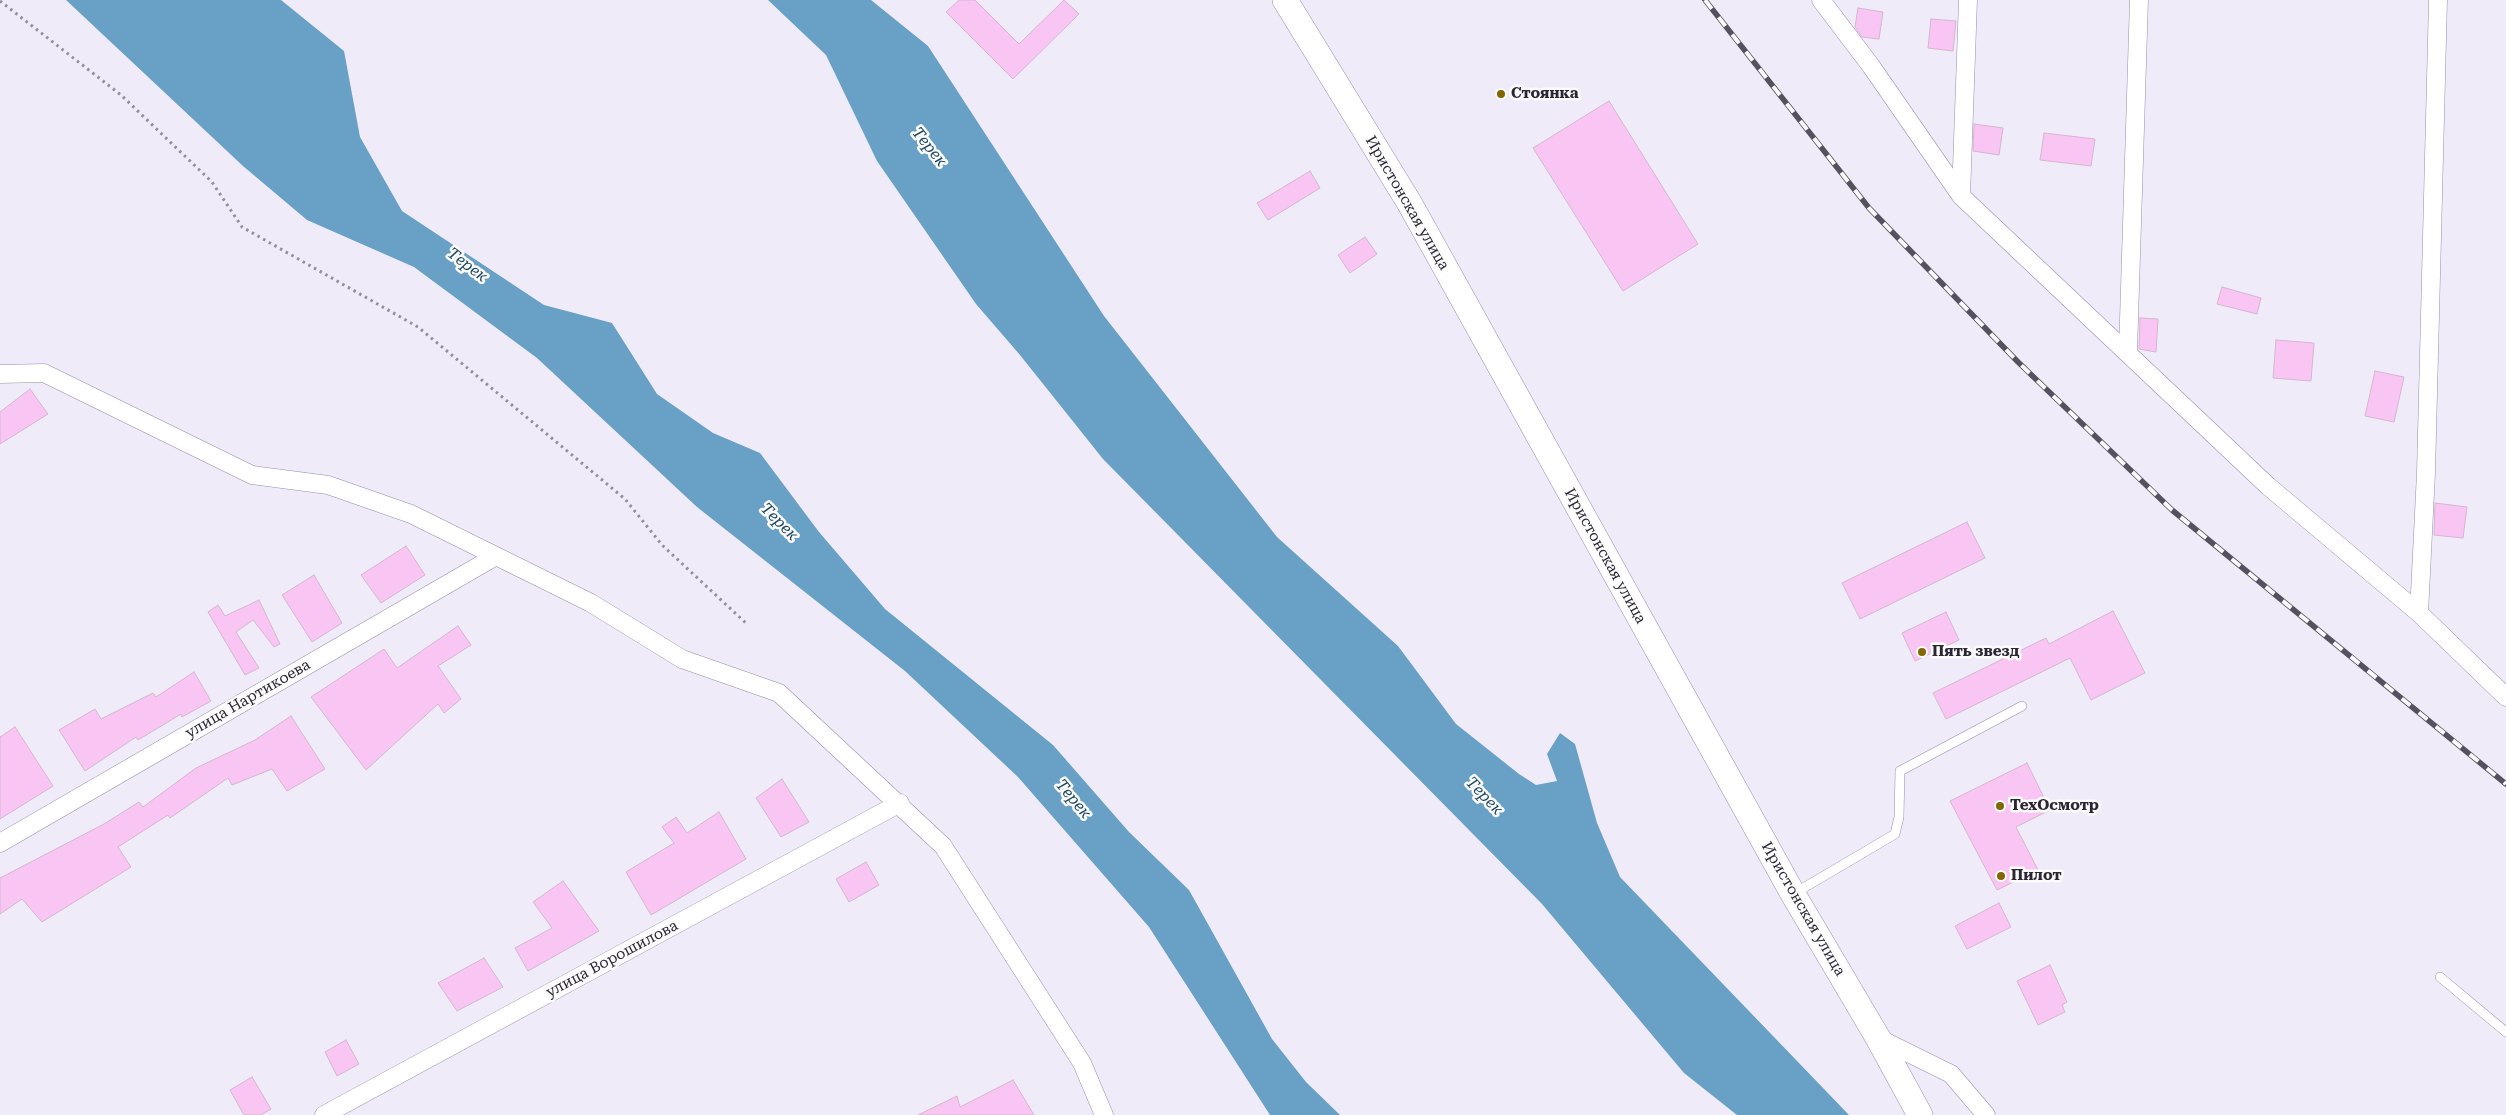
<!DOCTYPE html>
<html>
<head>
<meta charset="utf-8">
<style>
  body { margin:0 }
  canvas { display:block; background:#efebf9 }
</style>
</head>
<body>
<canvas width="2506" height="1115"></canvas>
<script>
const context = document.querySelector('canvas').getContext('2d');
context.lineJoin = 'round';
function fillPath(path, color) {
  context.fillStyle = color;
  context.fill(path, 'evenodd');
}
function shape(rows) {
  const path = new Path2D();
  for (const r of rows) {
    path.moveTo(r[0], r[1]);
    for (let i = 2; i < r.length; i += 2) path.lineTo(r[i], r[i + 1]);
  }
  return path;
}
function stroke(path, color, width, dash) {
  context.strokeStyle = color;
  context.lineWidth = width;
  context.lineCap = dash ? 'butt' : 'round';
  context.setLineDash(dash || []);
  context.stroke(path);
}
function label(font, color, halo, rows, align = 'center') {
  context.font = font + ' "Roboto Serif",serif';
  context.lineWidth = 5;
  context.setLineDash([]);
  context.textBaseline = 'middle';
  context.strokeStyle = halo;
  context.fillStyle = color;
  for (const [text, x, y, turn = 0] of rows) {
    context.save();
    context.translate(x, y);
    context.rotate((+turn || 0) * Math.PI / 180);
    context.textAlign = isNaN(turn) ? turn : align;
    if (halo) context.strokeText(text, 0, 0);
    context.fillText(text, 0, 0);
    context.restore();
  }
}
const water = shape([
  [66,0,281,0,344,51,360,137,402,211,544,305,612,323,657,394,713,433,760,453,819,532,885,609,1053,745,1129,832,1189,890,1272,1039,1306,1082,1340,1115,1270,1115,1149,927,1018,777,905,671,697,507,537,358,414,267,307,220,243,166],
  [768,0,871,0,928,46,1104,316,1277,537,1398,646,1456,724,1519,774,1536,785,1557,781,1547,754,1560,733,1575,744,1597,823,1620,877,1849,1115,1737,1115,1684,1073,1542,904,1103,459,1020,355,976,304,877,161,826,55]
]);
const building = shape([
  [959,0,975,0,1019,44,1064,0,1079,14,1013,79,946,12,959,0],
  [1858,8,1883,12,1879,39,1862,37,1855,27,1858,8],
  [1931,19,1956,21,1953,51,1928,48,1931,19],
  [1609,101,1698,244,1623,291,1533,148,1609,101],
  [1974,124,2003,128,1999,155,1973,151,1974,124],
  [2044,133,2095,139,2091,166,2040,160,2044,133],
  [1310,171,1320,188,1268,220,1257,203,1310,171],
  [1365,237,1377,254,1350,273,1338,255,1365,237],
  [2222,287,2261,298,2257,314,2217,304,2222,287],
  [2140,318,2158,319,2156,352,2139,349,2140,318],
  [2276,340,2314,343,2311,381,2273,378,2276,340],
  [2375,371,2404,377,2394,422,2365,416,2375,371],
  [30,389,48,414,0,444,0,412,30,389],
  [2435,503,2467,507,2463,538,2434,535,2435,503],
  [1967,522,1985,558,1860,619,1842,583,1967,522],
  [406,546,425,575,381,603,361,575,406,546],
  [314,575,342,623,312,642,282,595,314,575],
  [259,600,280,644,274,647,253,620,236,632,259,668,245,675,208,612,218,605,225,616,259,600],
  [2113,611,2145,673,2091,700,2070,658,1946,719,1933,693,2046,638,2049,644,2113,611],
  [1946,612,1959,640,1915,661,1902,633,1946,612],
  [458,626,471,645,438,666,461,699,444,713,438,704,366,770,311,697,384,649,397,668,458,626],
  [194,672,211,701,182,717,181,714,138,740,136,737,85,771,59,730,95,709,101,719,153,693,156,697,194,672],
  [291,716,325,769,287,791,272,769,232,785,228,778,170,818,168,815,118,847,131,867,42,922,22,899,0,914,0,878,104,824,139,802,143,807,196,768,255,740,291,716],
  [15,727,53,786,0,819,0,737,15,727],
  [2027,763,2050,810,2016,827,2038,870,1997,890,1950,801,2027,763],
  [782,779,809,822,781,837,756,798,782,779],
  [719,812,746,859,651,915,626,872,674,843,662,827,676,817,687,833,719,812],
  [866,862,879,885,849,902,836,879,866,862],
  [563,881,599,931,528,971,515,948,552,928,533,902,563,881],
  [1999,903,2011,927,1967,949,1955,926,1999,903],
  [484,958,503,987,457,1011,438,983,484,958],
  [2050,965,2067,1002,2062,1005,2065,1012,2038,1025,2017,981,2050,965],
  [346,1040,359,1064,337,1076,325,1052,346,1040],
  [252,1077,271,1109,261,1115,244,1115,230,1090,252,1077],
  [1013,1080,1034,1115,918,1115,957,1096,960,1107,1013,1080]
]);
const path = shape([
  [0,1,121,95,212,182,242,227,418,327,625,499,662,545,748,625]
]);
const service = shape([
  [1795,893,1895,834,1899,817,1900,771,2022,706],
  [2440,977,2506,1032]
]);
const minor = shape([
  [1821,0,1871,66,1961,196,2268,486,2419,613,2506,697],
  [1961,196,1968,0],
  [2128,352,2139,0],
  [0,374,44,373,252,475,328,485,411,514,591,603,682,659,779,693,943,846,1082,1063,1104,1115],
  [2419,613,2426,473,2438,0],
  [0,843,496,556],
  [1878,1038,1951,1074,1986,1115],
  [324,1115,900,803]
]);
const secondary = shape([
  [1285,0,1410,204,1793,894,1878,1038,1920,1115]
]);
const rail = shape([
  [1705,0,1869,208,2018,362,2172,510,2506,784]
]);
const markers = [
  [1501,94,5,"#816700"],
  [1922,652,5,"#816700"],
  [2000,806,5,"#816700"],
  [2001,876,5,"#816700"]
];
const poiNames = [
  ["Стоянка",1511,94],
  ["Пять звезд",1932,652],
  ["ТехОсмотр",2010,806],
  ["Пилот",2011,876]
];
const streetNames = [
  ["Иристонская улица",1407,203,60],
  ["Иристонская улица",1605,556,61],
  ["улица Нартикоева",248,699,-30],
  ["Иристонская улица",1803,909,60],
  ["улица Ворошилова",612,959,-28]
];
const waterNames = [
  ["Терек",929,147,51],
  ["Терек",467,265,37],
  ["Терек",779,522,45],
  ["Терек",1484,796,46],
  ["Терек",1073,799,50]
];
fillPath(water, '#68a0c6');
fillPath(building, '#f9c6f3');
stroke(building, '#d4b6d0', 1);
stroke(service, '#998eaf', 10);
stroke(minor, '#998eaf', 19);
stroke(secondary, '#998eaf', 26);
stroke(path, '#948f9d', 3, [2.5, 4]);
stroke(service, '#fff', 9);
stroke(minor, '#fff', 18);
stroke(secondary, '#fff', 25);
stroke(rail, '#56515f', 5.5);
stroke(rail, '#fbfbfb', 4, [11]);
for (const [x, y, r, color] of markers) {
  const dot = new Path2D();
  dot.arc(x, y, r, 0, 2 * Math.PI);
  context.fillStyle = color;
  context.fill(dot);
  stroke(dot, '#fbfbfb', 2);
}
label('bold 15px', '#2b2634', '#fbfbfb', poiNames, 'left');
label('15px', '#2b2634', '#fbfbfb', streetNames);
label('italic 16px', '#1b4763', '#fbfbfb', waterNames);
</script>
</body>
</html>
